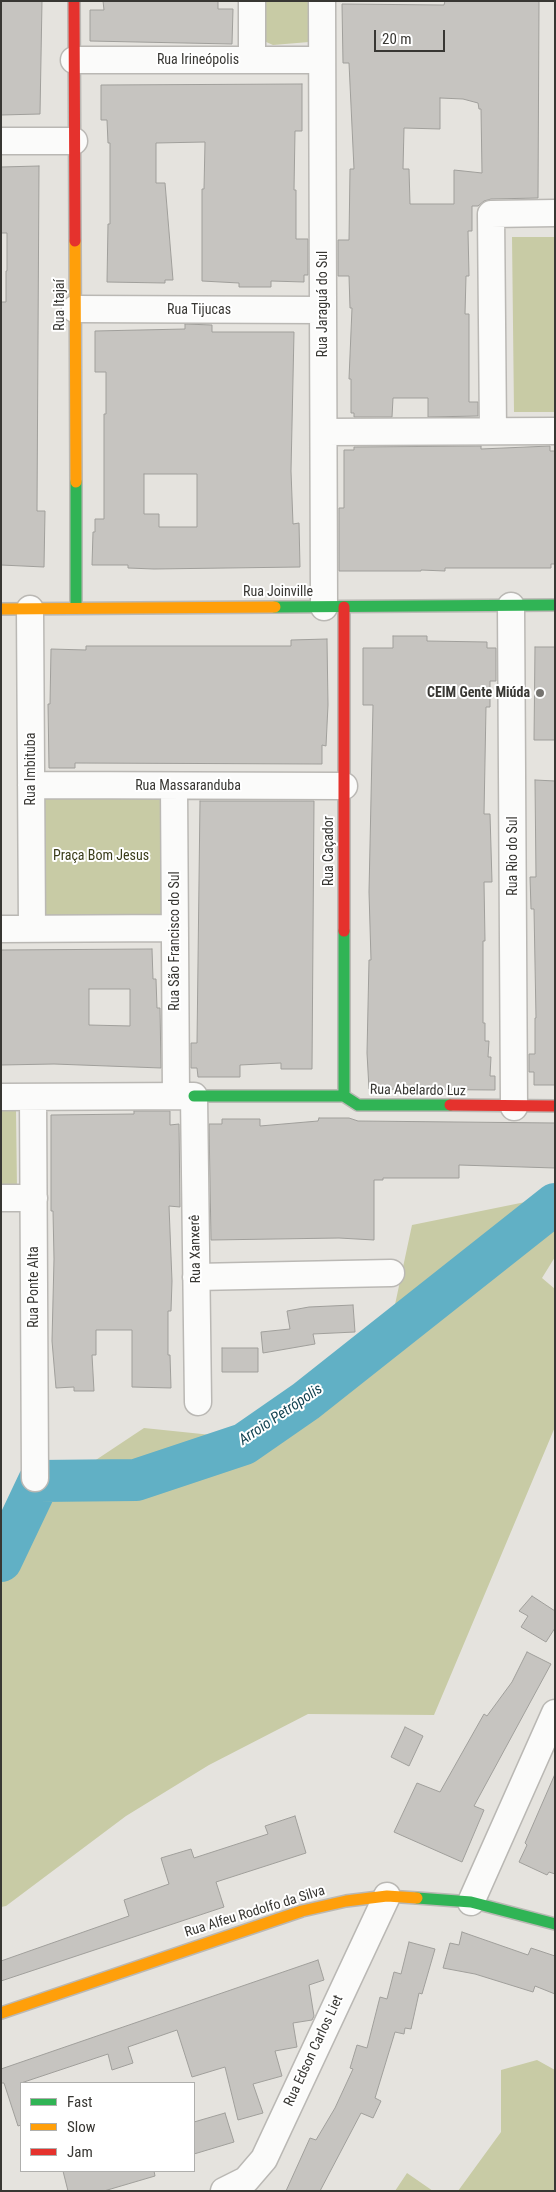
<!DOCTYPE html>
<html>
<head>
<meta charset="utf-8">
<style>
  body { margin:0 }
  #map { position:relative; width:556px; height:2192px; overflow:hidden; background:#e5e3de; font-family:"Roboto Condensed",sans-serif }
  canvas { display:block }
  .frame { position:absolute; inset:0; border:2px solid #383733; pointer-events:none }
  .legend { position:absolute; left:20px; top:2082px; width:175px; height:90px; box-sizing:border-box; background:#fff; border:1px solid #afafad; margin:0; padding:6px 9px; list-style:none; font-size:15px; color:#383733 }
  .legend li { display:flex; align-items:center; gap:10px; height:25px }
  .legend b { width:25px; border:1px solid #afafad }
  .scale { position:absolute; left:374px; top:30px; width:71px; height:22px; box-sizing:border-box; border:2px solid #383733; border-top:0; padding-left:6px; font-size:15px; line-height:18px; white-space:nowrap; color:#383733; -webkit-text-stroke:4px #fff; paint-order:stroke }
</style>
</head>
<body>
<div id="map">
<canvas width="556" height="2192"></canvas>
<div class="frame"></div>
<ul class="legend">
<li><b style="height:6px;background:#30b455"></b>Fast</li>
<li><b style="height:6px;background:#ff9f0a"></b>Slow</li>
<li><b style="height:6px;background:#e5322d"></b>Jam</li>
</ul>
<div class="scale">20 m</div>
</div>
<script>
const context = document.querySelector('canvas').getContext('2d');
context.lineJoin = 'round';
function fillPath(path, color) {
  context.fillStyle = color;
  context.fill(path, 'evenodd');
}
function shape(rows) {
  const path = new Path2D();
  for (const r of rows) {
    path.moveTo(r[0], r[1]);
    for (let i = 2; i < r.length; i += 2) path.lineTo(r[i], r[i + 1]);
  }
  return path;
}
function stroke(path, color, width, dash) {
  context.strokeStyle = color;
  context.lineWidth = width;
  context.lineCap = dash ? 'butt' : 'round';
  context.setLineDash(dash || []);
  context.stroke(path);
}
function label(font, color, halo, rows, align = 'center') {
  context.font = font + ' "Roboto Condensed",sans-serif';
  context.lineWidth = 4;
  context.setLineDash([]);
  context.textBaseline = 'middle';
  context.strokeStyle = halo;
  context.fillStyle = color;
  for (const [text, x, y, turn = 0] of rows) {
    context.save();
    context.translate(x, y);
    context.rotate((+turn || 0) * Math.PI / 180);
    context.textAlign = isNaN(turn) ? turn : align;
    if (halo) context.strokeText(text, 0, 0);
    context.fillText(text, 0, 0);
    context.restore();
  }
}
const green = shape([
  [262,1,311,1,309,42,273,45,264,41],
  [512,237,555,237,555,412,514,412],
  [42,797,161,797,161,915,42,915],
  [1,1111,16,1111,17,1189,1,1189],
  [555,1196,555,1257,542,1278,555,1289,555,1427,434,1715,308,1714,209,1765,126,1816,6,1906,1,1907,1,1523,144,1428,231,1437,393,1314,412,1225],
  [537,2060,555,2070,555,2191,458,2191,501,2132,501,2070],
  [407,2173,433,2191,395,2191]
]);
const river = shape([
  [1,1561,39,1481,136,1480,244,1444,306,1401,555,1204]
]);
const building = shape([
  [1,1,42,1,40,114,1,115,1,1],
  [103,1,218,1,218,9,233,9,232,44,90,41,90,10,104,10,103,1],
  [445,1,539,1,538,198,491,199,484,201,478,206,472,206,472,231,468,231,469,276,466,276,465,314,469,314,469,402,478,402,478,416,428,417,428,398,393,398,392,417,354,417,354,413,351,413,351,379,349,379,352,308,350,308,349,276,338,276,338,240,349,240,350,169,354,169,349,63,343,63,342,4,444,5,445,1],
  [440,98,463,99,478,103,479,109,481,109,482,173,454,170,454,204,410,204,409,169,403,169,404,128,440,129,440,98],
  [302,84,302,131,295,131,294,190,296,190,296,239,308,239,308,275,304,275,304,282,271,281,271,287,239,287,239,283,202,281,202,189,204,189,205,142,156,143,156,183,165,183,173,280,165,280,165,283,107,282,108,224,110,224,110,143,108,143,107,120,101,120,101,85,302,84],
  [39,166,37,511,45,511,44,567,1,565,1,302,6,302,6,271,7,271,7,233,1,233,1,167,39,166],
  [185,324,212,325,212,332,294,332,291,471,293,524,299,523,300,567,154,569,128,568,128,565,92,565,93,532,95,532,95,519,104,519,104,414,106,414,106,372,95,372,95,331,185,329,185,324],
  [144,474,197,474,197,527,159,527,159,514,144,514,144,474],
  [481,446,481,449,550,446,550,451,555,451,555,564,551,564,551,568,445,568,445,571,421,570,421,571,339,571,339,508,344,508,344,450,354,450,354,447,481,446],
  [393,636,427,636,427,641,487,642,487,648,496,648,496,681,490,681,490,707,486,707,484,814,490,814,492,882,484,882,485,941,483,941,483,1023,485,1023,485,1041,489,1041,488,1057,491,1057,490,1076,495,1076,495,1090,369,1089,367,1053,369,960,371,960,369,892,373,705,363,705,363,648,393,648,393,636],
  [327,639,328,705,326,746,322,745,322,764,75,763,75,768,49,768,48,704,50,704,51,649,86,650,86,646,291,646,291,640,327,639],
  [535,647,555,647,555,740,534,740,535,647],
  [535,780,555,781,555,1085,534,1085,534,1072,529,1072,529,1054,535,1054,535,1018,536,1018,534,909,531,909,530,877,536,877,535,780],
  [200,801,314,801,312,1069,281,1069,281,1063,240,1065,240,1077,198,1077,197,1068,191,1068,191,1043,197,1043,200,801],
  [152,949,153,979,156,979,157,1008,160,1008,161,1068,54,1064,1,1065,1,950,152,949],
  [89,989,130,989,130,1026,89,1025,89,989],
  [134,1111,170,1111,170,1125,179,1124,180,1207,169,1206,172,1281,171,1311,168,1311,168,1355,170,1355,171,1388,132,1387,132,1330,96,1330,96,1355,92,1355,94,1391,74,1391,74,1387,56,1388,52,1341,54,1259,53,1211,51,1211,51,1115,134,1114,134,1111],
  [319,1118,349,1118,358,1121,555,1123,555,1168,459,1165,459,1178,383,1178,383,1180,374,1180,374,1240,339,1238,211,1240,209,1124,222,1124,222,1119,260,1119,260,1126,318,1121,319,1118],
  [353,1305,355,1332,313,1334,315,1344,263,1353,261,1332,290,1329,287,1311,309,1307,353,1305],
  [222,1348,258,1348,258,1372,222,1372,222,1348],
  [532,1596,555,1611,555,1628,546,1642,521,1627,528,1616,519,1611,532,1596],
  [527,1652,551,1664,474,1806,484,1810,462,1862,394,1832,417,1783,440,1792,484,1714,487,1716,512,1682,527,1652],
  [405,1727,423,1736,409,1766,391,1757,405,1727],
  [555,1774,555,1874,549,1872,547,1875,519,1862,527,1845,525,1843,555,1774],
  [295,1816,306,1853,216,1882,224,1907,1,1981,1,1961,129,1916,124,1900,169,1884,161,1858,191,1849,194,1858,268,1834,265,1826,295,1816],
  [462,1932,528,1955,531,1948,555,1956,555,1994,535,1986,533,1992,475,1974,443,1968,450,1943,459,1945,462,1932],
  [409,1942,435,1949,422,1994,419,1993,411,2029,405,2028,404,2034,395,2032,375,2098,381,2101,373,2118,361,2113,320,2191,286,2191,310,2138,316,2140,335,2108,353,2069,350,2068,357,2045,367,2048,380,1997,387,1999,394,1972,401,1974,409,1942],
  [318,1960,324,1980,309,1985,314,2016,312,2020,293,2023,297,2047,275,2051,282,2076,253,2084,263,2113,238,2120,225,2067,192,2077,177,2030,128,2047,133,2063,112,2070,108,2054,21,2083,21,2125,18,2126,4,2083,1,2083,1,2069,318,1960],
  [225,2113,234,2142,194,2154,194,2122,225,2113],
  [63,2171,154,2171,155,2176,104,2191,68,2191,63,2171]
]);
const street = shape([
  [252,1,252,60],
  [322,1,324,607],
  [74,60,322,60],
  [1,141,74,141],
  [75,309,323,310],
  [493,431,491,214,555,213],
  [324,432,555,431],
  [511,606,514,1107],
  [30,609,32,929],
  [31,785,344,786],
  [174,786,176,1096],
  [1,929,175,928],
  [1,1097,194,1096,198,1402],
  [33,1097,35,1478],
  [1,1198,34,1198],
  [196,1277,391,1273],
  [471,1902,555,1713],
  [224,2191,246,2180,264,2159,387,1896]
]);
const fast = shape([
  [76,482,76,608],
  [275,607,555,605],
  [344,931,344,1096],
  [194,1096,344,1096,358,1105,450,1105],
  [417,1898,471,1902,555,1924]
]);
const slow = shape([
  [75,241,76,482],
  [1,609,275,607],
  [1,2013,302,1911,346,1901,387,1896,417,1898]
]);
const jam = shape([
  [74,1,75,241],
  [344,607,344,931],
  [450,1105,555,1106]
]);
const markers = [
  [540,693,5,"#75736f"]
];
const streetNames = [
  ["Rua Irineópolis",198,60],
  ["Rua Jaraguá do Sul",323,304,-90],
  ["Rua Itajaí",60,305,-90],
  ["Rua Tijucas",199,310],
  ["Rua Joinville",278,592],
  ["Rua Imbituba",31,769,-90],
  ["Rua Massaranduba",188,786],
  ["Rua Caçador",329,851,-90],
  ["Rua Rio do Sul",513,856,-90],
  ["Rua São Francisco do Sul",175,941,-90],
  ["Rua Abelardo Luz",418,1091,1],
  ["Rua Xanxerê",196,1249,-91],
  ["Rua Ponte Alta",34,1287,-90],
  ["Rua Alfeu Rodolfo da Silva",255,1912,-17],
  ["Rua Edson Carlos Liet",314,2051,-65]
];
const poiNames = [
  ["CEIM Gente Miúda",530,693]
];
const parkNames = [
  ["Praça Bom Jesus",101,856]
];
const waterNames = [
  ["Arroio Petrópolis",281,1415,-34]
];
fillPath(green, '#c8cba5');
stroke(river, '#61b0c5', 42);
fillPath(building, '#c6c4c0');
stroke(building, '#a09f9b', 1);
stroke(street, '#bab8b4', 29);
stroke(fast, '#bab8b4', 14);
stroke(slow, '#bab8b4', 14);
stroke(jam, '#bab8b4', 14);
stroke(street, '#fbfbfa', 26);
stroke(fast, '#30b455', 11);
stroke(slow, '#ff9f0a', 11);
stroke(jam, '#e5322d', 11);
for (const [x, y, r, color] of markers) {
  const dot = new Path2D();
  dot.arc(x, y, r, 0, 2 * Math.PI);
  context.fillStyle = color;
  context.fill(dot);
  stroke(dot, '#fff', 2);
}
label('14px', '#383733', '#fff', streetNames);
label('bold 14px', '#383733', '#fff', poiNames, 'right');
label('14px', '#3a3c19', '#fff', parkNames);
label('italic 15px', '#154452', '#fff', waterNames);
</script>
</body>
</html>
